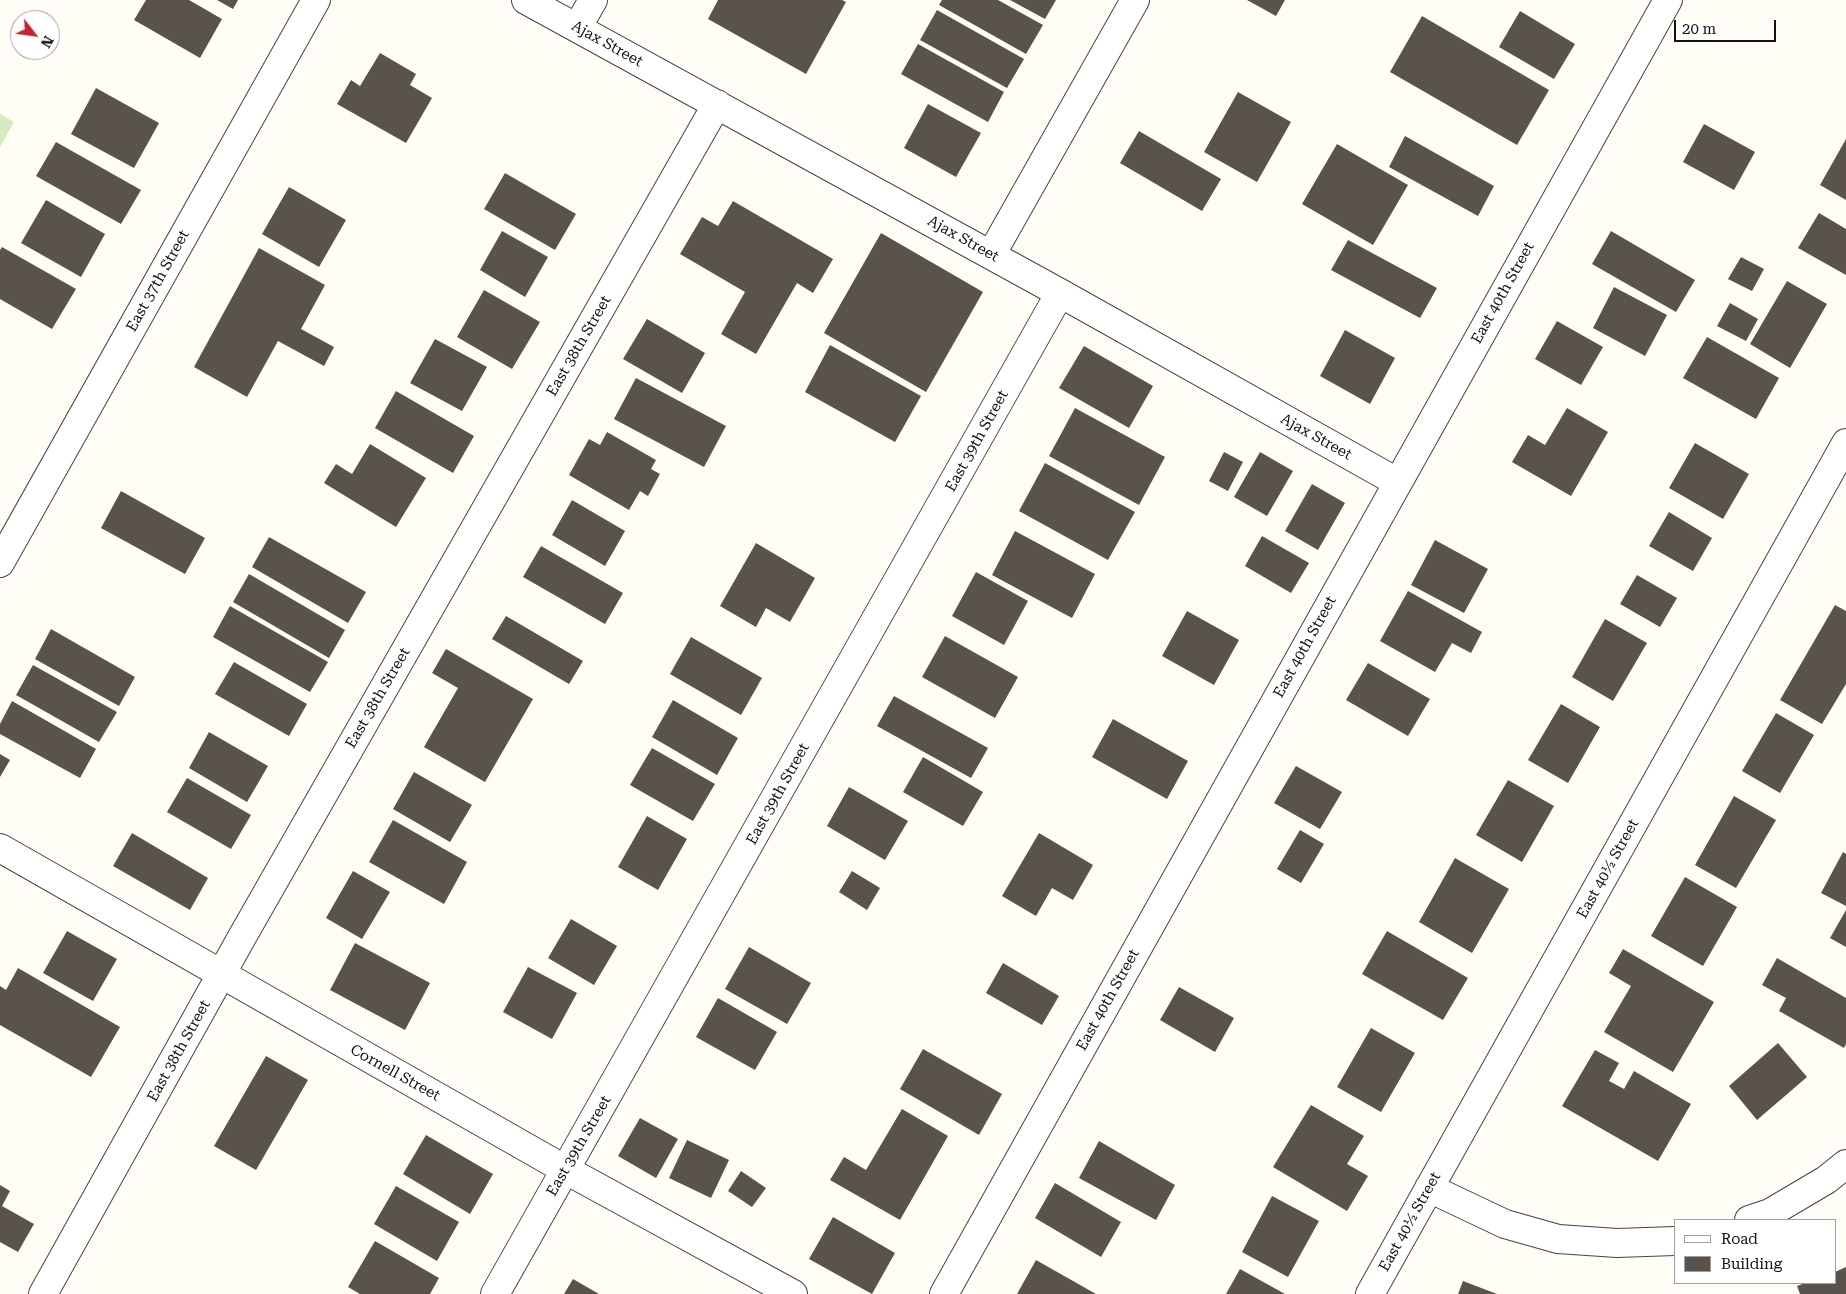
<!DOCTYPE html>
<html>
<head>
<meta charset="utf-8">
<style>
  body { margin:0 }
  #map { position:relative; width:1846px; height:1294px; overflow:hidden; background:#fffdf5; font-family:"Roboto Serif",serif }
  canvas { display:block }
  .legend { position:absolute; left:1674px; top:1219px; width:162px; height:65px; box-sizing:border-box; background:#fff; border:1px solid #a0a0a0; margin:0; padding:6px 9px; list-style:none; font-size:15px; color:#111 }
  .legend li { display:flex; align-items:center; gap:10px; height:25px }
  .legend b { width:25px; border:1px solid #a0a0a0 }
  .north { position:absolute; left:10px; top:10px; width:50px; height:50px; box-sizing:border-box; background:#fff; border:1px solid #a0a0a0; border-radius:50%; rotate:120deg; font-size:14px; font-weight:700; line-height:20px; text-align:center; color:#111 }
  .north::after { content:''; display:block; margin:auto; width:18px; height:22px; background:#c4262e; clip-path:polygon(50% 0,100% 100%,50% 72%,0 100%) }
  .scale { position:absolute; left:1674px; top:20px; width:102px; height:22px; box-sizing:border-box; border:2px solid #111; border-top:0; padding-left:6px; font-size:15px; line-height:18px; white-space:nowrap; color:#111; -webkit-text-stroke:4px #fff; paint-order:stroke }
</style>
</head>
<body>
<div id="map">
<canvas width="1846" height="1294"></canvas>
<ul class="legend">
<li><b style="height:6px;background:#fff"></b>Road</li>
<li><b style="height:14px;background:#5a524d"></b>Building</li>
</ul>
<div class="north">N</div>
<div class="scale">20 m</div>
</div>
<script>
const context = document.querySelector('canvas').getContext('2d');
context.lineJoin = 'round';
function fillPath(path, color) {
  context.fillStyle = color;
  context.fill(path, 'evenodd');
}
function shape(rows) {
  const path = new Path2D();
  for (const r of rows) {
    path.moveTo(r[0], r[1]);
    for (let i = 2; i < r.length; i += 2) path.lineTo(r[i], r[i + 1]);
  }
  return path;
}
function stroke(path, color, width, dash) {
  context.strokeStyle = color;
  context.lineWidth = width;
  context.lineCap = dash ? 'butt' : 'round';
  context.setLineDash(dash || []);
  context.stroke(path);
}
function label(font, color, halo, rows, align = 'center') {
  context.font = font + ' "Roboto Serif",serif';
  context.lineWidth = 5;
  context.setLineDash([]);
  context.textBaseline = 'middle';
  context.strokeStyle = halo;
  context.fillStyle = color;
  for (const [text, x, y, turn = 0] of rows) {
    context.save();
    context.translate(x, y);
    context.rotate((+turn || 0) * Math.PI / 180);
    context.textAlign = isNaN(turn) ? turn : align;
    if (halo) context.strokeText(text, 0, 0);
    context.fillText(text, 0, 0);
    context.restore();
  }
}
const green = shape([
  [0,114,14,122,0,147]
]);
const building = shape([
  [146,0,189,0,222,19,200,58,134,20],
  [217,0,238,0,233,9],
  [718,0,842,0,846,2,806,74,708,19],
  [942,0,998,0,1043,25,1026,54,939,5],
  [1010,0,1056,0,1045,19],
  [1247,0,1285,0,1276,16],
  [937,10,1024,59,1007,88,920,40],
  [1520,11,1575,44,1554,79,1499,47],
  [1422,16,1549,90,1517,145,1390,72],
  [918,44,1004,92,988,122,901,74],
  [380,53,416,74,410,85,432,98,406,143,337,104,351,80,360,86],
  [96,88,159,123,134,168,71,134],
  [1238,92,1291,122,1257,182,1204,152],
  [928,104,981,133,956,177,904,148],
  [1704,124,1755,152,1734,190,1683,162],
  [1139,131,1221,179,1202,211,1120,163],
  [1405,136,1494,186,1478,216,1389,167],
  [1846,139,1846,200,1820,185],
  [56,142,141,190,121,224,36,176],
  [1337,144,1408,185,1373,245,1302,204],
  [505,173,576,214,555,250,484,209],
  [289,187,346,220,319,267,262,234],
  [46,200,105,234,81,277,21,243],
  [733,201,833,259,813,293,797,283,756,354,721,334,745,292,680,254,702,217,718,226],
  [1819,213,1846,229,1846,275,1798,248],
  [502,231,548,257,525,297,480,270],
  [1611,231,1695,280,1676,312,1592,264],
  [881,233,983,292,926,392,824,333],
  [1348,240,1437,288,1420,318,1331,270],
  [2,247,76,289,52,329,0,299,0,250],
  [259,248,325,285,301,329,334,347,324,366,278,341,247,397,194,367],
  [1741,257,1764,269,1752,291,1728,279],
  [1787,281,1827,304,1790,368,1750,344],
  [1614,287,1667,315,1645,356,1593,328],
  [484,290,540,322,512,369,457,337],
  [1730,303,1758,319,1746,341,1717,326],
  [647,319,705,353,682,393,623,359],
  [1557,321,1603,347,1581,385,1535,359],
  [1345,330,1395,358,1370,404,1320,376],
  [1707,337,1779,378,1756,419,1683,378],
  [435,339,487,367,462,411,410,383],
  [830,345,921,396,895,442,805,392],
  [1084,346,1153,386,1129,428,1059,388],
  [636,378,726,426,704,467,614,419],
  [396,391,474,436,453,473,375,428],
  [1075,408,1165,457,1139,505,1049,456],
  [1567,408,1608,432,1571,496,1512,462,1528,435,1545,445],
  [607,432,656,460,651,469,660,474,648,496,640,491,629,510,569,475,589,439,600,445],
  [1695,443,1749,474,1723,519,1669,488],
  [370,444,426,478,396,527,324,483,336,464,352,474],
  [1224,452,1243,462,1228,491,1209,481],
  [1260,452,1293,471,1267,516,1234,497],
  [1045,463,1135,512,1108,560,1019,511],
  [1312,484,1345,503,1318,550,1285,531],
  [121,491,205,538,185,574,101,528],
  [572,500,625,531,605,566,552,535],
  [1669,512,1712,538,1693,571,1649,546],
  [1015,531,1095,574,1072,618,992,575],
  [1262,536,1309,563,1291,593,1245,566],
  [269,537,366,592,348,623,252,567],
  [1435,540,1488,569,1464,613,1411,585],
  [756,543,815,578,790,622,766,608,756,627,720,606],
  [541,546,623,593,605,624,523,577],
  [976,572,1028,601,1004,645,952,616],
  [249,574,345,630,329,658,233,602],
  [1637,575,1677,598,1660,627,1620,604],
  [1408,591,1482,632,1471,653,1452,643,1435,672,1380,641],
  [1835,605,1846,611,1846,684,1822,724,1780,700],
  [230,606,328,662,310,692,213,637],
  [1187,611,1239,640,1214,685,1162,656],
  [506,616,583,661,569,684,492,639],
  [1605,619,1647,643,1613,701,1572,677],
  [51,629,135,677,119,706,35,659],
  [945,636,1018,677,995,718,922,677],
  [691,637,762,678,741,715,670,674],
  [446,649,533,699,485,782,424,747,458,688,432,673],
  [234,662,307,704,289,736,215,694],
  [1368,663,1430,699,1408,736,1346,700],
  [33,665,117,712,99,742,16,695],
  [894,696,988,748,971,778,877,726],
  [673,700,738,738,717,775,652,737],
  [12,701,96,749,80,778,0,734,0,724],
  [1561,704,1600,727,1568,783,1528,760],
  [1776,713,1814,735,1780,793,1742,771],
  [1113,719,1188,761,1167,799,1092,757],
  [209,732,268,766,247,802,189,768],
  [652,748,715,784,693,821,630,785],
  [0,754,10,760,0,777],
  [923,757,983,792,963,826,903,792],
  [1296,766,1342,792,1320,829,1274,803],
  [414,772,472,805,450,842,393,809],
  [187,778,251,815,231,849,167,812],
  [1508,780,1554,806,1522,862,1476,835],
  [849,787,908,821,885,860,827,826],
  [1734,796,1776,820,1736,888,1695,865],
  [647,816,687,839,658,890,618,867],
  [393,820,467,862,444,904,369,862],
  [1300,830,1324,844,1301,883,1277,869],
  [132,833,208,878,190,910,113,866],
  [1039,833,1093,865,1073,900,1052,888,1036,916,1002,896],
  [1843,852,1846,854,1846,906,1821,893],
  [1455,858,1509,889,1472,953,1419,922],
  [353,871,390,892,362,939,326,918],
  [852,871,880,888,867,910,839,892],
  [1685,877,1737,907,1703,966,1651,936],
  [1846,910,1846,947,1830,938],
  [571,919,617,946,594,985,548,958],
  [67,931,117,959,93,1001,43,973],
  [1387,931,1468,978,1443,1020,1362,974],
  [355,943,430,983,405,1030,330,990],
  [749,947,811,983,787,1024,725,989],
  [1623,949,1714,1002,1673,1072,1604,1032,1631,986,1609,973],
  [1777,958,1846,998,1846,1044,1844,1048,1779,1011,1786,998,1762,985],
  [1003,963,1059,996,1042,1025,986,993],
  [528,967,577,993,552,1039,503,1012],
  [18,968,120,1027,91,1077,0,1025,0,986,6,990],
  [1179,987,1234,1018,1215,1052,1160,1020],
  [718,998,777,1032,755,1070,696,1037],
  [1371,1028,1415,1053,1381,1112,1337,1087],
  [1778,1043,1807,1077,1757,1120,1729,1086],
  [923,1049,1002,1094,979,1135,900,1089],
  [1595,1050,1619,1063,1609,1081,1624,1089,1634,1071,1691,1104,1658,1161,1562,1106],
  [266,1056,308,1080,256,1170,214,1146],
  [1311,1105,1364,1136,1347,1164,1368,1176,1347,1211,1273,1167],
  [902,1109,948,1136,900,1220,830,1180,844,1157,866,1170],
  [640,1118,678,1139,656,1178,618,1156],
  [426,1135,493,1174,470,1214,403,1174],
  [687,1140,729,1160,711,1198,669,1178],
  [1099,1141,1175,1185,1156,1220,1079,1178],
  [741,1171,766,1188,752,1207,728,1191],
  [1055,1183,1121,1222,1101,1257,1035,1218],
  [0,1185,10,1191,2,1206,34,1224,18,1252,0,1242],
  [396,1186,459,1222,437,1261,374,1224],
  [1272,1196,1319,1221,1288,1277,1242,1252],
  [833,1217,895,1253,872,1294,809,1259],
  [375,1241,439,1278,430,1294,360,1294,348,1287],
  [1036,1260,1096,1294,1017,1294],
  [1846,1267,1846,1294,1800,1294,1797,1286,1805,1283,1835,1283,1835,1272],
  [1240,1269,1285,1294,1226,1294],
  [573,1279,599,1294,564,1294],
  [1463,1281,1497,1294,1458,1294]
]);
const minor = shape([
  [526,0,1060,293,1397,482],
  [577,28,593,0],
  [991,255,1135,0],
  [0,563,316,0],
  [0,848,566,1170,793,1294],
  [1429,1188,1505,1224,1558,1239,1617,1243,1675,1241],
  [1749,1220,1770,1213,1826,1180,1846,1164],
  [43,1294,242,937,717,104],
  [495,1294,1060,293],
  [944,1294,1668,0],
  [1370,1294,1846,443]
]);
const streetNames = [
  ["Ajax Street",607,44,29],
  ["Ajax Street",963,239,29],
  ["East 37th Street",158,281,-61],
  ["East 40th Street",1503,293,-61],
  ["East 38th Street",579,346,-60],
  ["Ajax Street",1316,437,29],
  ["East 39th Street",977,441,-61],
  ["East 40th Street",1305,647,-61],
  ["East 38th Street",378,698,-60],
  ["East 39th Street",778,794,-61],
  ["East 40½ Street",1608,869,-61],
  ["East 40th Street",1108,1000,-61],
  ["East 38th Street",179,1051,-61],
  ["Cornell Street",395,1073,29],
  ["East 39th Street",579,1146,-60],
  ["East 40½ Street",1410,1222,-61]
];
fillPath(green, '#d5ebbd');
fillPath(building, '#5a524d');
stroke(minor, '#444', 30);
stroke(minor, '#fff', 28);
label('15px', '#111', '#fff', streetNames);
</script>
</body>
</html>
